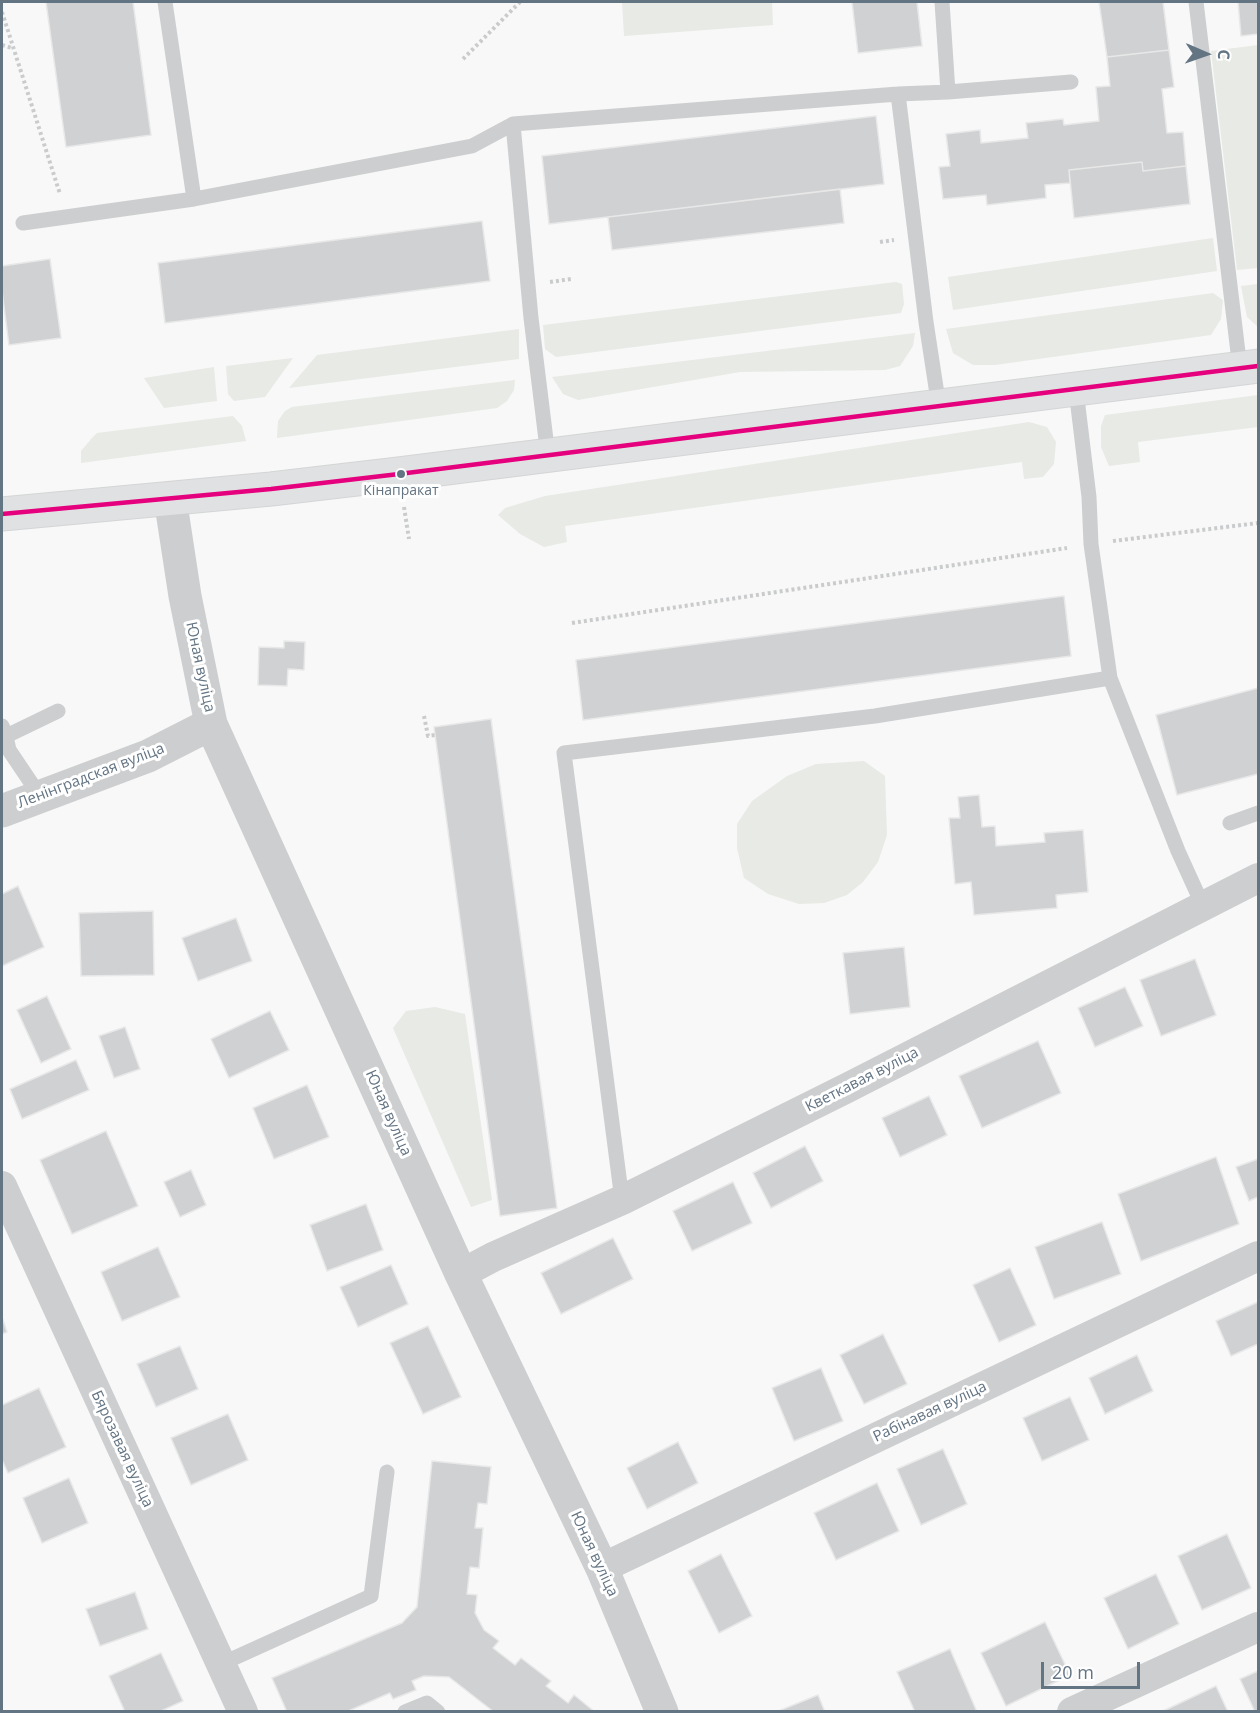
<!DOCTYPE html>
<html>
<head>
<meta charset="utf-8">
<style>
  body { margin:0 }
  #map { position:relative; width:1260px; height:1713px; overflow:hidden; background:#f8f8f8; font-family:"Open Sans",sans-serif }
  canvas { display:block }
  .frame { position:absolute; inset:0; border:3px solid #637483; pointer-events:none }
  .north { position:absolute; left:1176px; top:24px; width:60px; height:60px; -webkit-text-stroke:4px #fff; paint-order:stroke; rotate:92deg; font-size:16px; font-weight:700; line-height:24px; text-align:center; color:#637483 }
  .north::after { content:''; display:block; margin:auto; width:21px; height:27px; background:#637483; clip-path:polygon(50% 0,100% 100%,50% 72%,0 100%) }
  .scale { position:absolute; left:1041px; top:1662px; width:99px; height:27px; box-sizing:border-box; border:3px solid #637483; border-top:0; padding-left:8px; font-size:18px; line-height:21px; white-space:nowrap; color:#637483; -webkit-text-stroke:4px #fff; paint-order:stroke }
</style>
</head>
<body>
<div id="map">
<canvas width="1260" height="1713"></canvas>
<div class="frame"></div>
<div class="north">С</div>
<div class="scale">20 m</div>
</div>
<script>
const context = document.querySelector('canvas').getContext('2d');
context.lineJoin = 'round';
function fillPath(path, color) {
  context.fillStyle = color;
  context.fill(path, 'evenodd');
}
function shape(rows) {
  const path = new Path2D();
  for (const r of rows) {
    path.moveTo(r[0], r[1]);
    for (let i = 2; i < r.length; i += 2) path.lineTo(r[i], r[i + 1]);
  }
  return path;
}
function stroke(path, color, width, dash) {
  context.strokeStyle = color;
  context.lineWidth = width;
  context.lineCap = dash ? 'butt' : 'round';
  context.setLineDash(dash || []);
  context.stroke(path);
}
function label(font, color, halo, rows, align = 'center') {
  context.font = font + ' "Open Sans",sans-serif';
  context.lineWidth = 6;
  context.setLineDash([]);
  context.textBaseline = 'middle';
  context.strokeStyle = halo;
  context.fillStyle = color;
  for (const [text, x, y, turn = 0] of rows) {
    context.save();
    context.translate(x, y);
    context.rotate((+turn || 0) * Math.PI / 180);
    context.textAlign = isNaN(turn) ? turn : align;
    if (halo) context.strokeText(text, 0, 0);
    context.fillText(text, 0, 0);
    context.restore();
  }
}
const green = shape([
  [622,2,772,2,773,25,624,36],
  [1258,45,1258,268,1237,270,1211,51],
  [1213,238,1217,271,953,310,948,277],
  [896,282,902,284,904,304,901,313,556,357,545,349,543,325],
  [1258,284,1258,327,1247,317,1241,286],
  [1213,293,1223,300,1221,319,1211,335,995,365,973,365,953,353,946,329],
  [519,329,519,359,289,388,317,355],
  [915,333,913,346,900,366,885,370,740,372,578,400,563,394,552,377],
  [293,358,265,397,234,401,228,394,226,366],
  [214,367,217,401,164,408,144,378],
  [515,380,514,390,507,401,497,408,277,438,278,421,285,411,292,407],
  [1258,395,1258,427,1138,442,1140,462,1109,466,1101,447,1101,426,1105,415],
  [233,416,242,426,246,441,81,463,81,451,91,439,97,433],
  [1029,422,1047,427,1056,442,1054,464,1043,477,1024,479,1022,462,565,526,567,542,544,547,520,534,498,515,505,508,545,496],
  [864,761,885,776,887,835,878,862,863,882,847,895,824,903,799,904,768,894,744,878,737,848,737,824,752,801,787,776,816,764],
  [435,1007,465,1014,492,1200,471,1207,393,1028,406,1011]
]);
const building = shape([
  [46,2,133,2,151,135,66,147,46,2],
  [852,2,917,2,922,46,858,53,852,2],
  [1099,2,1163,2,1169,50,1107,57,1099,2],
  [1238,2,1258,2,1258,34,1241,36,1238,2],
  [1169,50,1174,87,1162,89,1167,133,1183,132,1186,166,1143,171,1142,162,1069,170,1070,183,1045,185,1046,198,987,205,986,195,943,199,939,167,950,166,946,134,980,130,981,143,1028,138,1026,123,1063,119,1064,125,1099,121,1096,87,1110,86,1107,57,1169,50],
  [876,116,884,184,549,224,542,156,876,116],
  [1142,162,1143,171,1186,166,1190,204,1074,218,1069,170,1142,162],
  [840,189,844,223,612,250,608,217,840,189],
  [482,221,490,281,165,323,158,263,482,221],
  [50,259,61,338,9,345,2,291,2,266,50,259],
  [1064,596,1071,656,583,720,576,660,1064,596],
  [284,641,305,642,304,670,288,669,287,686,258,685,259,647,284,648,284,641],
  [1258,688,1258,774,1177,795,1156,715,1258,688],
  [491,719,557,1208,500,1216,434,727,491,719],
  [979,795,982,827,995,826,996,846,1045,842,1044,833,1083,830,1088,892,1056,895,1057,908,974,915,971,882,955,884,949,818,960,818,958,797,979,795],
  [18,886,44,947,2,966,2,894,18,886],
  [153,911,154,975,81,976,79,913,153,911],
  [236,918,252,961,198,981,182,938,236,918],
  [904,947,910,1007,850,1014,843,953,904,947],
  [1195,959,1216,1015,1161,1036,1140,980,1195,959],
  [1125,987,1143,1026,1095,1047,1078,1008,1125,987],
  [47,996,71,1049,41,1063,17,1010,47,996],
  [270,1011,289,1050,229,1078,211,1039,270,1011],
  [125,1027,140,1069,114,1078,99,1036,125,1027],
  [1038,1041,1061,1093,982,1128,959,1076,1038,1041],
  [76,1060,89,1090,22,1119,10,1089,76,1060],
  [307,1085,329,1137,274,1159,253,1108,307,1085],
  [929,1096,947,1135,900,1157,882,1118,929,1096],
  [106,1131,138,1206,72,1234,40,1160,106,1131],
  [805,1146,823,1181,771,1208,753,1173,805,1146],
  [1216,1157,1239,1224,1141,1261,1118,1194,1216,1157],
  [1258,1159,1258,1197,1249,1201,1236,1167,1258,1159],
  [191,1170,206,1205,180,1217,164,1182,191,1170],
  [733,1182,752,1223,692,1251,673,1211,733,1182],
  [366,1204,383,1250,327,1271,310,1225,366,1204],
  [1102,1222,1121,1274,1054,1299,1035,1247,1102,1222],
  [613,1238,633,1279,561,1314,541,1273,613,1238],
  [158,1247,180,1297,122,1321,101,1272,158,1247],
  [391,1265,408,1304,358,1327,340,1287,391,1265],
  [1010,1268,1036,1325,999,1342,973,1285,1010,1268],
  [1258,1302,1258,1344,1231,1356,1216,1321,1258,1302],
  [2,1317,7,1332,2,1334,2,1317],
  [428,1326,461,1397,423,1414,390,1343,428,1326],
  [883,1334,907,1384,864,1404,840,1355,883,1334],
  [180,1346,198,1389,156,1407,137,1364,180,1346],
  [1137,1355,1153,1391,1105,1414,1089,1378,1137,1355],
  [821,1368,843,1421,794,1441,772,1388,821,1368],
  [39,1388,66,1447,8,1473,2,1460,2,1405,39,1388],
  [1070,1397,1089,1440,1042,1461,1023,1418,1070,1397],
  [228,1414,248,1460,191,1485,171,1438,228,1414],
  [678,1442,698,1483,647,1509,627,1468,678,1442],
  [943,1449,967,1504,921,1525,897,1469,943,1449],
  [432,1461,491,1467,487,1504,478,1503,475,1528,483,1528,479,1568,470,1567,467,1594,477,1595,475,1613,484,1630,499,1641,493,1648,515,1665,521,1658,551,1681,546,1686,568,1703,574,1695,595,1712,494,1712,449,1677,424,1676,412,1681,416,1690,393,1699,390,1693,346,1712,287,1712,272,1678,402,1623,417,1607,432,1461],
  [69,1478,88,1523,42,1543,23,1498,69,1478],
  [877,1483,899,1531,836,1560,814,1513,877,1483],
  [1227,1534,1251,1588,1202,1610,1178,1556,1227,1534],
  [721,1554,752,1616,719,1633,688,1571,721,1554],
  [1156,1574,1179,1624,1128,1649,1104,1598,1156,1574],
  [135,1592,148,1629,100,1646,86,1609,135,1592],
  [1045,1622,1070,1675,1006,1706,981,1653,1045,1622],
  [950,1649,977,1712,915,1712,897,1672,950,1649],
  [161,1653,183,1701,159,1712,125,1712,109,1676,161,1653],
  [1258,1671,1258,1712,1255,1712,1240,1679,1258,1671],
  [1216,1686,1228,1712,1161,1712,1216,1686],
  [818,1695,825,1712,776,1712,818,1695]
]);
const path = shape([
  [2,12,60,194],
  [2,45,12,48],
  [463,59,520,2],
  [880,242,894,240],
  [550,282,571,279],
  [404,507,409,539],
  [1113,541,1258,523],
  [572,623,1067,548],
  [424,716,428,736,435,735]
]);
const service = shape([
  [165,2,194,199,472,146,513,124,531,318,548,456],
  [942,2,948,92],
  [1196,2,1240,369],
  [513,124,898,94],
  [23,223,194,199],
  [939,407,926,322,898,94,948,92,1071,82],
  [1110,678,1178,851,1203,906],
  [2,726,6,736,9,750,40,796],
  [2,738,58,711],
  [1230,823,1258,813],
  [622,1200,564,753,875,716,1110,678,1091,544,1089,497,1076,390],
  [221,1664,371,1596,387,1472],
  [405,1712,427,1703,438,1712]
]);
const minor = shape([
  [2,1186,243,1712],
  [461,1274,493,1257,622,1200,847,1088,1258,878],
  [602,1568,1258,1256],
  [1072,1712,1258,1627]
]);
const tertiary = shape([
  [170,498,185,596,211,724,461,1274,602,1568,662,1712],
  [2,811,148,756,211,724]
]);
const primary = shape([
  [2,514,271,489,399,474,1258,366]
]);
const bus1 = shape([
  [2,514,271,489,399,474,1258,366]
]);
const markers = [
  [401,474,5,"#637483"]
];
const busNames = [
  ["Кінапракат",401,491]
];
const streetNames = [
  ["Юная вуліца",200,667,78],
  ["Ленінградская вуліца",91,776,-21],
  ["Кветкавая вуліца",862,1080,-27],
  ["Юная вуліца",388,1113,66],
  ["Рабінавая вуліца",930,1412,-25],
  ["Бярозавая вуліца",122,1449,65],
  ["Юная вуліца",594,1554,65]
];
fillPath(green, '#e7eae5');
fillPath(building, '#cfd1d3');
stroke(building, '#e8e8e8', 1.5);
stroke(primary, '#d4d5d6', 35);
stroke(path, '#cacbcc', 4, [3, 3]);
stroke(service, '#cdcecf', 15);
stroke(minor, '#cdcecf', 30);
stroke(tertiary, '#cdcecf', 33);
stroke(primary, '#e0e1e2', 33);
stroke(bus1, '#e5007d', 4.5);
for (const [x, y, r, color] of markers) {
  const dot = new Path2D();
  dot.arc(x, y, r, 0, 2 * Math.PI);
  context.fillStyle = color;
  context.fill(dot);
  stroke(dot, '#fff', 2);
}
label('14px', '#637483', '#fff', busNames);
label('15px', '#637483', '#fff', streetNames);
</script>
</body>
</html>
